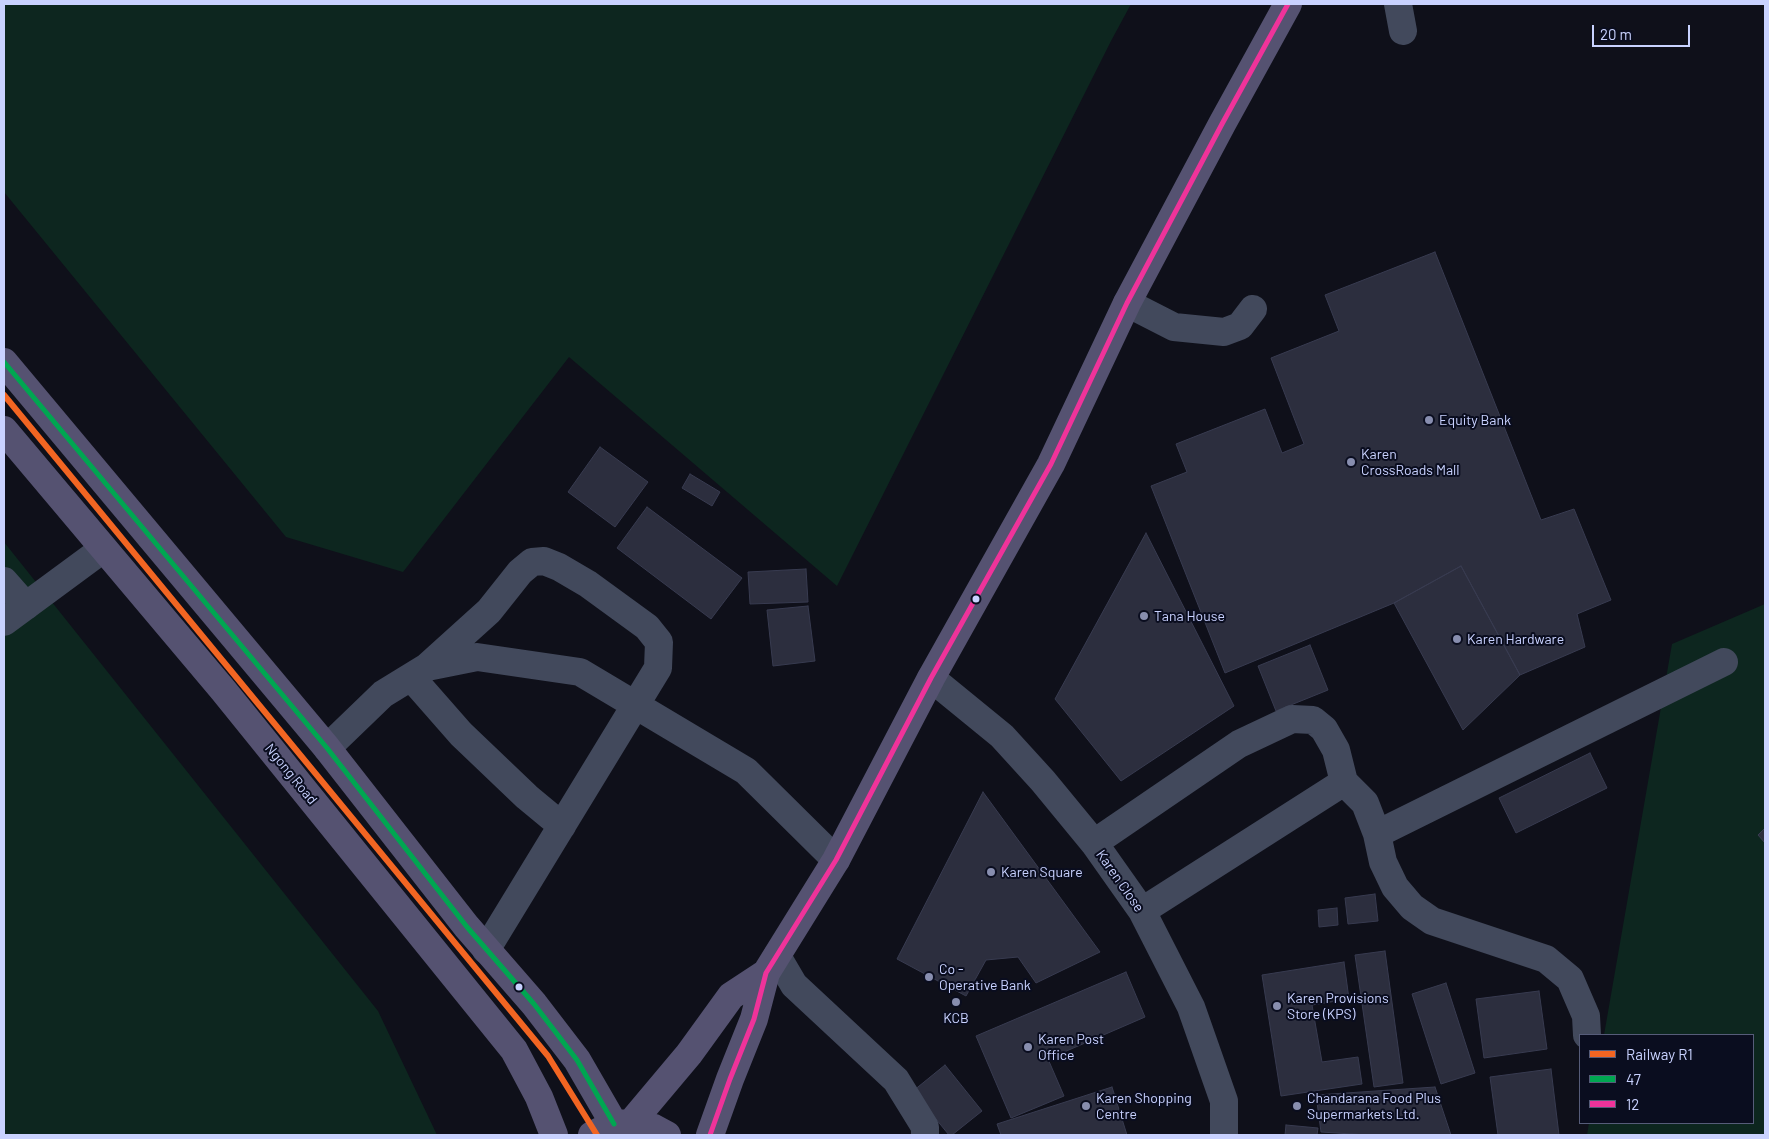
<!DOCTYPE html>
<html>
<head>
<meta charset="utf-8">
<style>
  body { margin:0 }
  #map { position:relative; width:1769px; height:1139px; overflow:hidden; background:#0f101a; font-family:Barlow,sans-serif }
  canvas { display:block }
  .frame { position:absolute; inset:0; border:5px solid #c9d2ff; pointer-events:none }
  .legend { position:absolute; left:1579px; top:1034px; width:175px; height:90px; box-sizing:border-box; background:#0a0d1f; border:1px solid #565c79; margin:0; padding:6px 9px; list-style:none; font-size:15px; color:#c9d2ff }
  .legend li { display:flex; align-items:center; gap:10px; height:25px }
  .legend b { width:25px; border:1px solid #565c79 }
  .scale { position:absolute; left:1592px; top:25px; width:98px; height:22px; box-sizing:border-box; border:2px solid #c9d2ff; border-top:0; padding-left:6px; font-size:15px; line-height:18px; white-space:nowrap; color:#c9d2ff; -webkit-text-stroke:4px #0a0d1f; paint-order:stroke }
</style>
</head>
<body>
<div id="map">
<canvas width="1769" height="1139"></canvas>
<div class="frame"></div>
<ul class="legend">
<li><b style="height:6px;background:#f26522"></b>Railway R1</li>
<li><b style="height:6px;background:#00a651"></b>47</li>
<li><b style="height:6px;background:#ef339a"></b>12</li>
</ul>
<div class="scale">20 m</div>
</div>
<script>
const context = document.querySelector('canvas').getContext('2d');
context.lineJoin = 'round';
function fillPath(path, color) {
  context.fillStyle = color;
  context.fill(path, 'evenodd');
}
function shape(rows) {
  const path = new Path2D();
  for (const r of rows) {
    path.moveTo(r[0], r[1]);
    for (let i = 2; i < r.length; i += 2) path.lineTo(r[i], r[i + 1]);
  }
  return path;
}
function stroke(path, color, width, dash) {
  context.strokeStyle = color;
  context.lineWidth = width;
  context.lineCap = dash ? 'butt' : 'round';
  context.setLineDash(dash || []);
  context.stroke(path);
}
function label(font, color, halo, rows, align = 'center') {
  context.font = font + ' Barlow,sans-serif';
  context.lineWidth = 4;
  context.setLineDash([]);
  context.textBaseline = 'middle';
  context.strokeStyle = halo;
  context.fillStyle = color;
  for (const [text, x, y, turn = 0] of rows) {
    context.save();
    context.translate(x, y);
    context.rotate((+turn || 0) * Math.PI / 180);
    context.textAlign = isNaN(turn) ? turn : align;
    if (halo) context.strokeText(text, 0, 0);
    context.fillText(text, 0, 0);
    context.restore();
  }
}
const green = shape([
  [4,4,1131,4,1111,41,837,586,569,357,403,572,286,537,4,192],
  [4,542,378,1011,437,1135,4,1135],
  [1765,604,1765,1135,1587,1135,1589,1123,1753,1123,1753,1035,1604,1035,1672,644]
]);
const building = shape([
  [1435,252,1541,520,1574,509,1611,600,1577,614,1585,647,1520,675,1461,566,1394,603,1225,673,1151,486,1187,472,1176,444,1265,409,1282,453,1304,444,1271,358,1339,331,1325,295,1435,252],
  [600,447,648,482,615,527,568,492,600,447],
  [690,474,720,492,712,506,682,488,690,474],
  [647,507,742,578,711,619,617,548,647,507],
  [1146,533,1234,706,1121,781,1055,699,1146,533],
  [1461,566,1520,675,1463,730,1394,603,1461,566],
  [806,569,808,602,750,604,748,572,806,569],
  [808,606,815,661,773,666,767,610,808,606],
  [1310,645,1328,690,1276,711,1258,666,1310,645],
  [1590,753,1607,788,1516,833,1499,798,1590,753],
  [983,792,1100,952,1036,983,1018,957,986,960,966,996,897,959,983,792],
  [1765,828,1765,843,1758,835,1765,828],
  [1375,894,1378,921,1348,924,1345,898,1375,894],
  [1337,908,1338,925,1319,927,1318,910,1337,908],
  [1385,951,1403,1083,1374,1087,1355,955,1385,951],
  [1344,962,1349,999,1312,1005,1322,1062,1358,1057,1362,1084,1281,1096,1262,975,1344,962],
  [1126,972,1145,1017,1048,1059,1064,1096,1011,1118,976,1036,1126,972],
  [1446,983,1475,1073,1441,1084,1412,994,1446,983],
  [1539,991,1547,1049,1484,1058,1476,999,1539,991],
  [945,1065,982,1111,952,1135,949,1135,913,1091,945,1065],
  [1551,1069,1559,1135,1498,1135,1490,1077,1551,1069],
  [1112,1087,1127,1135,1001,1135,997,1124,1112,1087],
  [1435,1087,1451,1135,1367,1135,1321,1132,1316,1095,1435,1087],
  [1286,1125,1318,1128,1317,1135,1285,1135,1286,1125]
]);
const minor = shape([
  [1398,4,1403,31],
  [1127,303,1174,327,1224,332,1240,326,1253,309],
  [4,581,26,606],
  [4,622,103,549],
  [427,667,489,611,520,572,532,562,544,561,559,567,588,584,647,627,659,642,658,668,486,950],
  [411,677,461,734,527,797,562,826],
  [931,678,1002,736,1043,781,1094,843,1142,911,1191,1007,1224,1101,1224,1135],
  [327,748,383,694,427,667,477,657,580,672,746,771,836,860],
  [1344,782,1365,803,1377,834,1383,862,1395,887,1412,907,1432,921,1546,959,1570,979,1586,1016,1587,1035],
  [1377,834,1724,662],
  [1094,843,1239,744,1292,719,1313,720,1324,729,1336,750,1344,782,1142,911],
  [777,956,794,985,896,1080,925,1127,925,1135]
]);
const major = shape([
  [4,362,327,748,467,927,534,1004,577,1060,614,1124],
  [4,430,223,690,514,1050,539,1097,554,1135],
  [631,1123,689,1054,731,996,766,973],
  [592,1135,614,1124,631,1123,654,1128,667,1135],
  [710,1135,730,1079,754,1019,766,973,836,860,931,678,1051,464,1127,303,1222,124,1288,4]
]);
const bus1 = shape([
  [4,362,327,748,467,927,534,1004,577,1060,614,1124]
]);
const bus2 = shape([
  [710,1135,730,1079,754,1019,766,973,836,860,931,678,1051,464,1127,303,1222,124,1288,4]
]);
const rail1 = shape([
  [4,395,548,1056,597,1135]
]);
const markers = [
  [1429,420,5,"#888eaf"],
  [1351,462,5,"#888eaf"],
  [976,599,4.5,"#c9d2ff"],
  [1144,616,5,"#888eaf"],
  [1457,639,5,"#888eaf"],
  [991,872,5,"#888eaf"],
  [929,977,5,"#888eaf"],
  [519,987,4.5,"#c9d2ff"],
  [956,1002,5,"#888eaf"],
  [1277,1006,5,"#888eaf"],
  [1028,1047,5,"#888eaf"],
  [1086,1106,5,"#888eaf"],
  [1297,1106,5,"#888eaf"]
];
const poiNames = [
  ["Equity Bank",1439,420],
  ["Karen",1361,454],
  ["CrossRoads Mall",1361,470],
  ["Tana House",1154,616],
  ["Karen Hardware",1467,639],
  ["Karen Square",1001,872],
  ["Co -",939,969],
  ["Operative Bank",939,985],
  ["Karen Provisions",1287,998],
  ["Store (KPS)",1287,1014],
  ["KCB",956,1018,"center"],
  ["Karen Post",1038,1039],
  ["Office",1038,1055],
  ["Karen Shopping",1096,1098],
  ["Centre",1096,1114],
  ["Chandarana Food Plus",1307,1098],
  ["Supermarkets Ltd.",1307,1114]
];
const streetNames = [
  ["Ngong Road",291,774,51],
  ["Karen Close",1120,881,55]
];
fillPath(green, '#0d261f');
fillPath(building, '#2c2e3e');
stroke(building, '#383b50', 1);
stroke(minor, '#42495c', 28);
stroke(major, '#555271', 28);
stroke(bus1, '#00a651', 5);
stroke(bus2, '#ef339a', 5);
stroke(rail1, '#f26522', 6);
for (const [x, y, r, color] of markers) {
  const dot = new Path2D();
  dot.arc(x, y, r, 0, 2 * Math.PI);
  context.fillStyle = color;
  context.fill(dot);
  stroke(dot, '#0a0d1f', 2);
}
label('14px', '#c9d2ff', '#0a0d1f', poiNames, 'left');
label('14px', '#c9d2ff', '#0a0d1f', streetNames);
</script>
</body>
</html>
